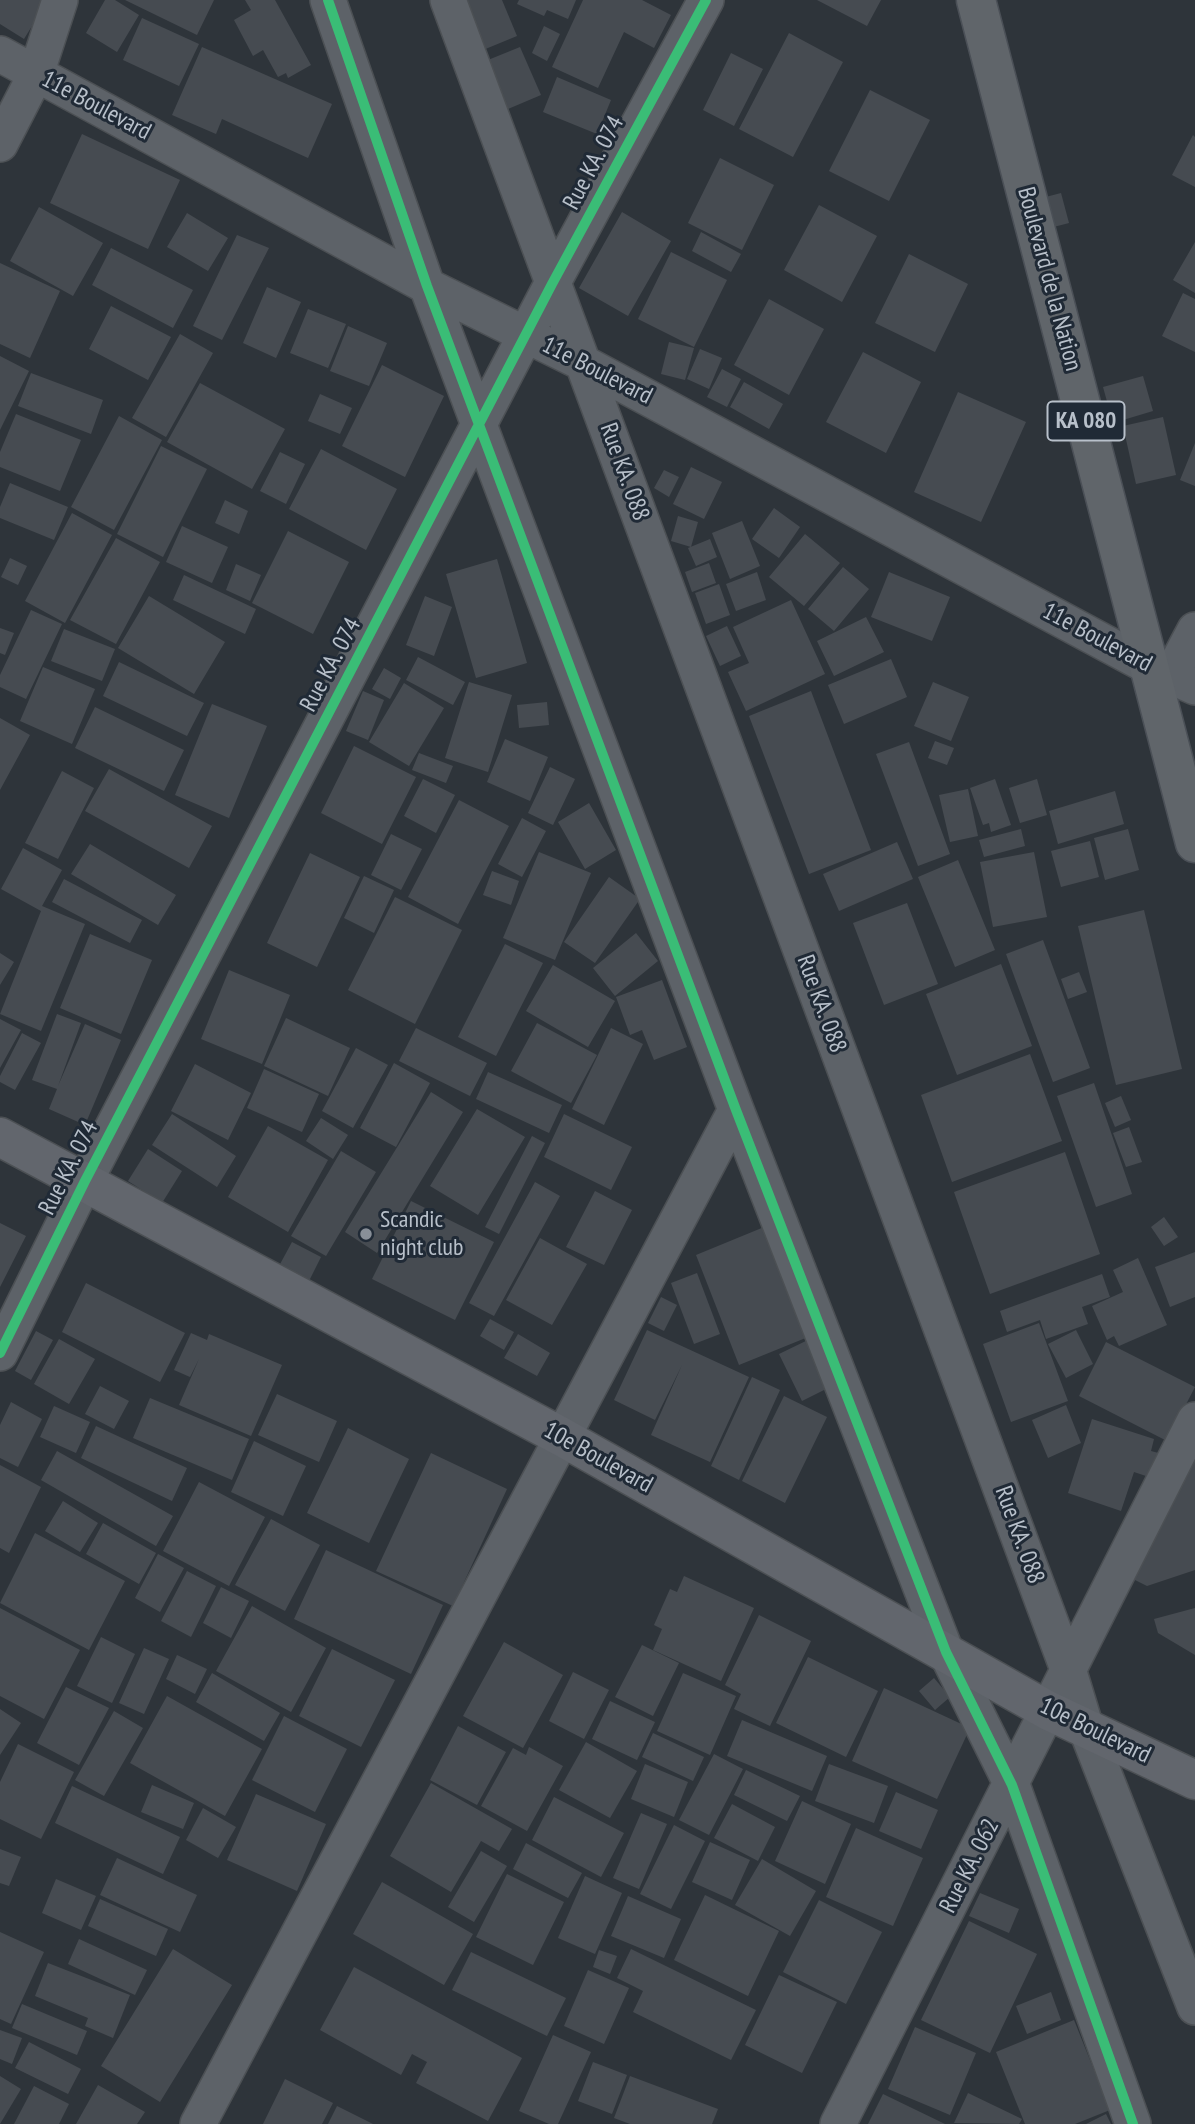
<!DOCTYPE html>
<html>
<head>
<meta charset="utf-8">
<style>
  body { margin:0 }
  canvas { display:block; background:#2e343a }
</style>
</head>
<body>
<canvas width="1195" height="2124"></canvas>
<script>
const context = document.querySelector('canvas').getContext('2d');
context.lineJoin = 'round';
function fillPath(path, color) {
  context.fillStyle = color;
  context.fill(path, 'evenodd');
}
function shape(rows) {
  const path = new Path2D();
  for (const r of rows) {
    path.moveTo(r[0], r[1]);
    for (let i = 2; i < r.length; i += 2) path.lineTo(r[i], r[i + 1]);
  }
  return path;
}
function stroke(path, color, width, dash) {
  context.strokeStyle = color;
  context.lineWidth = width;
  context.lineCap = dash ? 'butt' : 'round';
  context.setLineDash(dash || []);
  context.stroke(path);
}
function label(font, color, halo, rows, align = 'center') {
  context.font = font + ' "PT Sans Narrow",sans-serif';
  context.lineWidth = 6;
  context.setLineDash([]);
  context.textBaseline = 'middle';
  context.strokeStyle = halo;
  context.fillStyle = color;
  for (const [text, x, y, turn = 0] of rows) {
    context.save();
    context.translate(x, y);
    context.rotate((+turn || 0) * Math.PI / 180);
    context.textAlign = isNaN(turn) ? turn : align;
    if (halo) context.strokeText(text, 0, 0);
    context.fillText(text, 0, 0);
    context.restore();
  }
}
const building = shape([
  [0,0,48,0,24,39,0,24],
  [105,0,115,0,139,15,117,52,86,33],
  [125,0,214,0,197,35],
  [245,0,275,0,311,65,288,78,286,73,278,77,263,50,253,56,234,20,251,10],
  [463,0,502,0,517,36,483,50],
  [519,0,576,0,568,19,547,10,544,16,517,4],
  [583,0,642,0,671,15,654,48,624,32,598,88,552,67],
  [817,0,881,0,867,26],
  [142,18,199,44,179,86,123,60],
  [544,26,560,34,547,61,532,53],
  [789,33,843,62,793,157,739,129],
  [202,47,332,104,308,158,222,119,216,134,172,115],
  [520,47,541,95,508,109,488,60],
  [731,53,763,69,734,126,703,110],
  [557,77,611,100,597,134,543,112],
  [870,90,930,120,889,201,829,171],
  [82,134,180,180,148,249,50,203],
  [1193,135,1195,137,1195,187,1172,175],
  [720,158,774,185,742,250,688,223],
  [1061,193,1069,223,1046,229,1038,199],
  [819,205,877,236,842,302,784,270],
  [39,207,103,243,73,296,10,261],
  [622,212,671,241,628,316,579,288],
  [187,213,228,238,208,271,167,247],
  [701,232,741,254,731,272,692,251],
  [237,235,269,248,222,340,193,326],
  [1195,242,1195,293,1173,280],
  [111,248,193,290,173,328,92,285],
  [671,252,727,280,694,347,638,319],
  [909,254,968,284,935,352,875,323],
  [0,263,60,291,30,358,0,344],
  [267,287,301,302,276,358,243,343],
  [1183,293,1195,299,1195,352,1162,336],
  [769,299,824,329,789,395,734,365],
  [111,306,171,337,148,380,89,349],
  [308,309,346,324,328,368,290,353],
  [348,326,387,343,369,386,330,371],
  [180,334,213,353,166,437,132,418],
  [669,342,694,348,685,380,661,374],
  [700,349,722,358,709,389,687,379],
  [863,352,921,382,886,453,826,422],
  [0,356,29,371,0,430],
  [382,365,444,396,405,477,342,446],
  [722,369,741,379,727,407,707,397],
  [31,373,103,400,91,434,18,406],
  [1143,376,1153,411,1113,423,1103,387],
  [744,382,783,404,769,429,730,407],
  [200,383,285,429,252,489,167,442],
  [958,392,1026,422,981,522,914,492],
  [320,394,352,408,340,434,308,421],
  [16,414,81,440,60,491,0,467,0,452],
  [119,416,162,440,114,530,71,507],
  [1163,417,1176,475,1136,484,1123,426],
  [1195,443,1195,486,1180,480],
  [161,446,207,469,163,557,117,534],
  [321,449,397,489,366,550,289,509],
  [280,452,305,464,286,504,260,491],
  [691,467,722,482,704,519,673,504],
  [664,470,679,477,669,497,654,488],
  [10,483,68,507,54,540,0,518,0,507],
  [225,500,248,511,239,534,215,523],
  [774,508,800,527,779,558,752,539],
  [72,513,112,535,65,623,25,601],
  [678,516,698,522,691,547,671,541],
  [742,521,760,566,730,579,712,533],
  [182,526,228,547,212,583,166,562],
  [288,531,349,562,313,634,252,603],
  [805,534,840,563,804,606,769,577],
  [116,538,160,562,116,644,70,620],
  [710,539,717,557,696,566,688,548],
  [10,558,27,566,18,585,1,577],
  [497,559,527,663,476,678,446,574],
  [709,563,716,583,692,592,685,572],
  [236,564,261,575,250,601,226,590],
  [843,567,869,589,834,631,808,609],
  [757,572,766,600,736,611,726,584],
  [889,572,950,597,932,641,871,617],
  [184,575,256,609,245,634,173,600],
  [719,584,730,615,706,624,695,593],
  [149,596,225,642,194,694,118,648],
  [425,596,452,607,434,656,406,645],
  [791,600,825,674,746,711,728,672,749,663,733,627],
  [31,610,62,624,26,699,0,687,0,675],
  [866,617,884,652,834,676,817,641],
  [727,626,741,656,720,666,706,636],
  [0,628,14,633,5,655,0,653],
  [64,629,115,649,102,681,51,661],
  [418,657,465,682,453,705,406,680],
  [891,659,907,697,844,724,828,685],
  [119,662,204,703,187,736,103,696],
  [43,667,95,689,72,744,20,721],
  [384,668,401,678,390,699,372,689],
  [469,682,512,695,488,772,445,758],
  [933,682,969,697,951,741,914,726],
  [404,683,444,708,409,766,369,742],
  [363,691,384,700,368,740,346,731],
  [811,691,871,850,809,874,749,716],
  [547,702,549,725,519,728,517,705],
  [212,704,267,726,229,818,175,795],
  [95,707,184,750,164,791,75,748],
  [0,718,30,735,0,790],
  [505,739,548,757,530,801,487,782],
  [935,741,954,748,947,765,928,758],
  [909,742,950,854,918,866,876,754],
  [354,746,416,777,382,844,321,813],
  [419,753,453,766,446,783,412,770],
  [550,767,575,779,553,825,528,813],
  [109,769,212,826,189,868,85,811],
  [62,771,94,788,58,859,25,843],
  [423,779,455,795,436,833,404,816],
  [995,779,1011,825,991,832,989,823,983,825,970,788],
  [1037,779,1047,815,1020,823,1009,788],
  [968,789,978,836,950,842,939,795],
  [1115,791,1124,824,1058,844,1049,811],
  [459,800,509,826,458,924,408,897],
  [589,803,616,850,585,869,558,822],
  [522,818,546,831,522,877,498,864],
  [1021,829,1025,846,984,857,979,840],
  [1128,829,1139,870,1105,880,1094,838],
  [391,834,422,849,401,890,371,875],
  [1090,841,1099,877,1061,887,1051,851],
  [897,842,913,879,839,911,823,874],
  [90,844,176,895,158,925,71,874],
  [23,848,62,870,42,906,85,924,41,1031,0,1014,41,911,1,889],
  [539,852,591,873,555,960,503,938],
  [1034,852,1047,917,993,927,980,862],
  [310,853,360,877,317,967,267,943],
  [958,860,995,950,955,967,918,877],
  [492,871,519,881,511,905,483,895],
  [364,876,394,890,374,933,344,918],
  [609,877,640,899,595,963,564,942],
  [64,879,142,920,130,943,52,902],
  [395,897,462,930,415,1024,348,990],
  [907,903,938,984,884,1005,853,923],
  [1144,910,1182,1069,1116,1085,1078,926],
  [636,933,658,961,615,996,593,968],
  [90,934,152,960,121,1034,60,1008],
  [1043,940,1090,1068,1053,1082,1006,954],
  [505,944,543,963,496,1056,458,1037],
  [0,953,14,962,0,985],
  [1001,964,1032,1046,957,1075,926,994],
  [553,965,615,1001,588,1047,526,1011],
  [229,970,290,995,262,1064,201,1039],
  [1079,972,1087,992,1068,999,1061,979],
  [662,980,687,1047,654,1060,642,1030,630,1035,616,997],
  [57,1014,81,1023,58,1086,85,1024,121,1040,85,1125,49,1109,57,1089,32,1080],
  [286,1018,350,1048,328,1096,264,1066],
  [0,1019,21,1030,0,1068],
  [537,1023,597,1055,571,1103,511,1071],
  [416,1028,487,1063,470,1096,399,1061],
  [611,1028,643,1044,604,1125,572,1109],
  [22,1033,41,1043,15,1090,0,1082,0,1076],
  [356,1048,388,1065,353,1128,322,1111],
  [1030,1054,1062,1141,952,1182,921,1095],
  [394,1063,430,1083,396,1147,360,1128],
  [195,1064,251,1093,228,1140,171,1111],
  [264,1069,319,1094,302,1132,247,1108],
  [488,1072,562,1105,549,1133,476,1099],
  [1094,1083,1132,1194,1096,1207,1057,1096],
  [431,1092,463,1112,377,1253,345,1232],
  [1121,1096,1131,1120,1115,1127,1105,1103],
  [477,1109,525,1137,478,1215,430,1186],
  [172,1114,236,1156,217,1187,152,1145],
  [564,1114,632,1147,611,1190,544,1157],
  [321,1118,348,1135,333,1159,306,1141],
  [268,1126,328,1160,288,1232,228,1197],
  [1129,1127,1142,1162,1126,1167,1113,1133],
  [532,1136,545,1143,499,1234,485,1227],
  [148,1149,182,1171,162,1203,128,1181],
  [341,1151,376,1172,326,1256,291,1236],
  [1065,1152,1100,1254,990,1294,954,1192],
  [535,1182,560,1196,494,1316,469,1303],
  [595,1191,632,1210,604,1265,566,1247],
  [411,1201,494,1242,455,1320,372,1279],
  [1164,1217,1178,1237,1164,1246,1151,1227],
  [0,1223,26,1236,0,1287],
  [769,1225,813,1335,739,1365,696,1255],
  [540,1238,587,1264,552,1325,506,1300],
  [292,1242,321,1257,309,1281,279,1266],
  [1195,1252,1195,1297,1170,1307,1155,1267],
  [1138,1258,1167,1325,1119,1346,1114,1336,1107,1340,1092,1306,1123,1292,1113,1270],
  [697,1273,720,1334,694,1344,671,1283],
  [1102,1274,1110,1297,1082,1307,1088,1324,1046,1339,1040,1320,1007,1332,1000,1311],
  [86,1283,185,1333,160,1382,62,1332],
  [661,1297,677,1305,664,1331,648,1323],
  [490,1319,514,1332,504,1350,480,1336],
  [1039,1323,1068,1401,1011,1422,983,1344],
  [647,1330,749,1377,710,1462,651,1435,682,1365,655,1420,614,1400],
  [1076,1330,1093,1364,1066,1378,1048,1344],
  [36,1331,53,1340,31,1380,15,1371],
  [191,1333,207,1340,209,1334,282,1365,251,1436,179,1405,199,1359,190,1377,174,1370],
  [518,1334,550,1353,537,1376,504,1358],
  [812,1338,834,1385,802,1401,779,1354],
  [59,1339,95,1359,69,1404,34,1384],
  [1106,1342,1195,1387,1167,1441,1079,1396],
  [752,1377,780,1390,739,1480,711,1466],
  [100,1386,129,1401,114,1429,85,1414],
  [277,1394,337,1421,319,1462,258,1435],
  [784,1396,827,1417,785,1503,742,1481],
  [150,1398,249,1439,232,1480,133,1438],
  [11,1402,42,1419,18,1467,0,1458,0,1425],
  [1066,1405,1081,1443,1048,1458,1032,1420],
  [54,1406,90,1422,76,1453,40,1437],
  [1092,1419,1154,1439,1151,1451,1166,1455,1158,1480,1134,1472,1121,1511,1068,1493],
  [96,1426,187,1468,172,1501,81,1458],
  [348,1428,409,1459,369,1543,307,1513],
  [254,1441,306,1466,283,1516,231,1492],
  [57,1451,173,1516,156,1546,41,1480],
  [431,1453,507,1489,453,1606,376,1571],
  [1195,1454,1195,1570,1147,1586,1129,1577],
  [0,1465,41,1487,9,1553,0,1548],
  [199,1482,265,1517,229,1586,163,1551],
  [63,1501,98,1523,80,1552,45,1531],
  [271,1519,320,1545,285,1611,235,1585],
  [103,1523,156,1553,139,1584,86,1554],
  [35,1533,125,1581,89,1650,0,1603],
  [326,1550,443,1605,411,1674,294,1619],
  [158,1554,184,1568,160,1612,135,1598],
  [187,1571,216,1586,191,1637,161,1621],
  [684,1576,754,1608,721,1681,653,1650,662,1629,654,1625,670,1589,677,1592],
  [221,1587,249,1601,231,1638,203,1623],
  [252,1606,326,1648,291,1712,216,1671],
  [0,1608,80,1650,44,1719,0,1696],
  [1195,1608,1195,1655,1158,1633,1154,1619],
  [759,1615,811,1641,770,1726,734,1709,741,1694,725,1685],
  [101,1637,135,1654,112,1703,77,1686],
  [504,1642,563,1675,523,1748,463,1716],
  [642,1645,679,1663,653,1716,615,1697],
  [144,1648,169,1659,144,1714,119,1703],
  [332,1649,395,1680,361,1747,299,1716],
  [177,1655,207,1669,195,1694,166,1679],
  [808,1657,878,1691,846,1757,776,1723],
  [573,1672,609,1690,584,1739,549,1721],
  [212,1673,280,1713,264,1741,196,1702],
  [683,1673,736,1696,710,1755,657,1731],
  [934,1678,950,1697,935,1710,919,1691],
  [66,1687,109,1708,79,1765,37,1743],
  [884,1688,970,1728,937,1799,852,1761],
  [167,1696,262,1749,225,1816,130,1763],
  [610,1701,655,1722,637,1760,592,1739],
  [0,1709,21,1723,0,1755],
  [114,1711,143,1728,104,1796,75,1780],
  [284,1716,347,1749,315,1812,252,1780],
  [742,1720,827,1756,812,1791,727,1756],
  [458,1726,506,1752,477,1805,430,1780],
  [653,1733,704,1757,693,1781,642,1757],
  [586,1742,637,1771,610,1818,559,1790],
  [18,1744,74,1772,41,1839,0,1819,0,1782],
  [529,1747,563,1766,527,1831,481,1806,513,1748,526,1755],
  [714,1754,743,1769,709,1835,679,1820],
  [645,1764,688,1782,674,1817,631,1799],
  [829,1764,888,1786,874,1823,815,1801],
  [746,1770,800,1796,787,1821,734,1795],
  [431,1783,512,1829,499,1851,481,1841,451,1892,390,1856],
  [152,1785,194,1803,183,1829,141,1812],
  [72,1786,180,1837,163,1874,55,1823],
  [896,1792,938,1810,921,1849,879,1831],
  [256,1794,326,1824,297,1891,227,1860],
  [554,1797,624,1833,601,1877,532,1840],
  [802,1801,851,1824,825,1884,775,1861],
  [732,1804,775,1827,758,1861,714,1838],
  [203,1808,236,1827,218,1858,186,1840],
  [641,1813,667,1824,639,1889,613,1878],
  [674,1825,705,1841,671,1909,640,1894],
  [856,1828,923,1858,893,1926,826,1897],
  [710,1842,750,1860,732,1900,692,1882],
  [526,1843,582,1873,568,1898,513,1869],
  [0,1849,21,1857,9,1886,0,1883],
  [481,1851,507,1866,474,1922,448,1907],
  [117,1858,197,1895,180,1932,100,1895],
  [762,1859,816,1891,790,1936,735,1905],
  [507,1874,564,1902,533,1965,476,1937],
  [585,1876,622,1893,595,1954,558,1938],
  [56,1879,96,1896,81,1930,42,1913],
  [382,1882,473,1934,444,1985,353,1934],
  [980,1893,1019,1909,1009,1933,969,1916],
  [705,1895,779,1931,748,1996,674,1960],
  [628,1896,681,1919,664,1958,611,1936],
  [100,1899,168,1929,156,1956,88,1926],
  [819,1900,882,1932,846,2004,783,1972],
  [969,1921,1037,1954,990,2053,921,2020],
  [0,1932,44,1952,11,2024,0,2019],
  [79,1939,147,1970,135,1995,68,1964],
  [173,1949,232,1985,160,2102,101,2066],
  [631,1949,756,2010,731,2060,633,2012,643,1991,617,1978],
  [599,1950,617,1956,610,1974,593,1967],
  [471,1952,566,1998,547,2036,452,1990],
  [48,1963,130,1995,113,2038,85,2026,88,2018,35,1996],
  [354,1967,522,2058,488,2121,416,2083,427,2062,412,2054,401,2075,320,2030],
  [588,1970,629,1988,604,2044,564,2026],
  [779,1975,837,2002,802,2073,745,2045],
  [1051,1992,1061,2020,1027,2034,1016,2006],
  [22,2004,87,2031,77,2055,12,2028],
  [1074,2020,1110,2110,1075,2124,1025,2124,996,2052],
  [915,2027,976,2053,950,2115,888,2089],
  [0,2030,22,2038,12,2064,0,2059],
  [553,2035,591,2052,558,2124,549,2124,519,2111],
  [29,2042,81,2069,68,2094,15,2068],
  [593,2062,627,2075,612,2114,578,2101],
  [0,2076,21,2089,0,2124],
  [630,2076,718,2109,712,2124,630,2124,614,2118],
  [285,2079,333,2103,322,2124,263,2124],
  [98,2085,145,2112,137,2124,76,2124],
  [34,2086,69,2104,59,2124,14,2124],
  [968,2093,1022,2119,1019,2124,954,2123],
  [883,2094,945,2124,868,2124],
  [337,2106,373,2124,328,2124],
  [1106,2114,1111,2124,1086,2124]
]);
const street = shape([
  [328,0,427,286,736,1110,946,1652,1012,1785,1133,2124],
  [448,0,1069,1672,1086,1728,1195,2007],
  [0,54,427,286,583,363,1150,667,1195,687],
  [0,144,36,74,60,0],
  [1171,675,1195,630],
  [0,1353,85,1181,552,284,706,0],
  [198,2124,736,1110],
  [838,2124,1195,1420]
]);
const secondary = shape([
  [0,1137,562,1437,1047,1710,1195,1780]
]);
const primary = shape([
  [976,0,1195,843]
]);
const cycleway = shape([
  [328,0,427,286,736,1110,946,1652,1012,1785,1133,2124],
  [0,1353,85,1181,552,284,706,0]
]);
const markers = [
  [366,1234,7,"#888f98"]
];
const shields = [
  [1086,421,77]
];
const shieldNames = [
  ["KA 080",1086,421]
];
const streetNames = [
  ["11e Boulevard",96,106,28],
  ["Rue KA. 074",594,163,-62],
  ["Boulevard de la Nation",1049,279,75],
  ["11e Boulevard",597,371,27],
  ["Rue KA. 088",624,472,70],
  ["11e Boulevard",1097,638,28],
  ["Rue KA. 074",331,665,-62],
  ["Rue KA. 088",821,1004,70],
  ["Rue KA. 074",69,1168,-63],
  ["10e Boulevard",598,1458,29],
  ["Rue KA. 088",1019,1535,70],
  ["10e Boulevard",1095,1731,26],
  ["Rue KA. 062",970,1866,-63]
];
const poiNames = [
  ["Scandic",380,1220],
  ["night club",380,1248]
];
fillPath(building, '#464b51');
stroke(street, '#4c5054', 38);
stroke(secondary, '#4c5054', 41);
stroke(primary, '#4b5057', 41);
stroke(street, '#5d6268', 35);
stroke(secondary, '#62666d', 38);
stroke(primary, '#60656a', 38);
stroke(cycleway, '#3abd76', 10);
for (const [x, y, r, color] of markers) {
  const dot = new Path2D();
  dot.arc(x, y, r, 0, 2 * Math.PI);
  context.fillStyle = color;
  context.fill(dot);
  stroke(dot, '#202a36', 2.5);
}
for (const [x, y, w] of shields) {
  const box = new Path2D();
  box.roundRect(x - w / 2, y - 19.5, w, 39, 5);
  context.fillStyle = '#202a36';
  context.fill(box);
  stroke(box, '#b8c0ca', 2);
}
label('bold 23px', '#b8c0ca', null, shieldNames);
label('24px', '#b8c0ca', '#202a36', streetNames);
label('24px', '#b8c0ca', '#202a36', poiNames, 'left');
</script>
</body>
</html>
